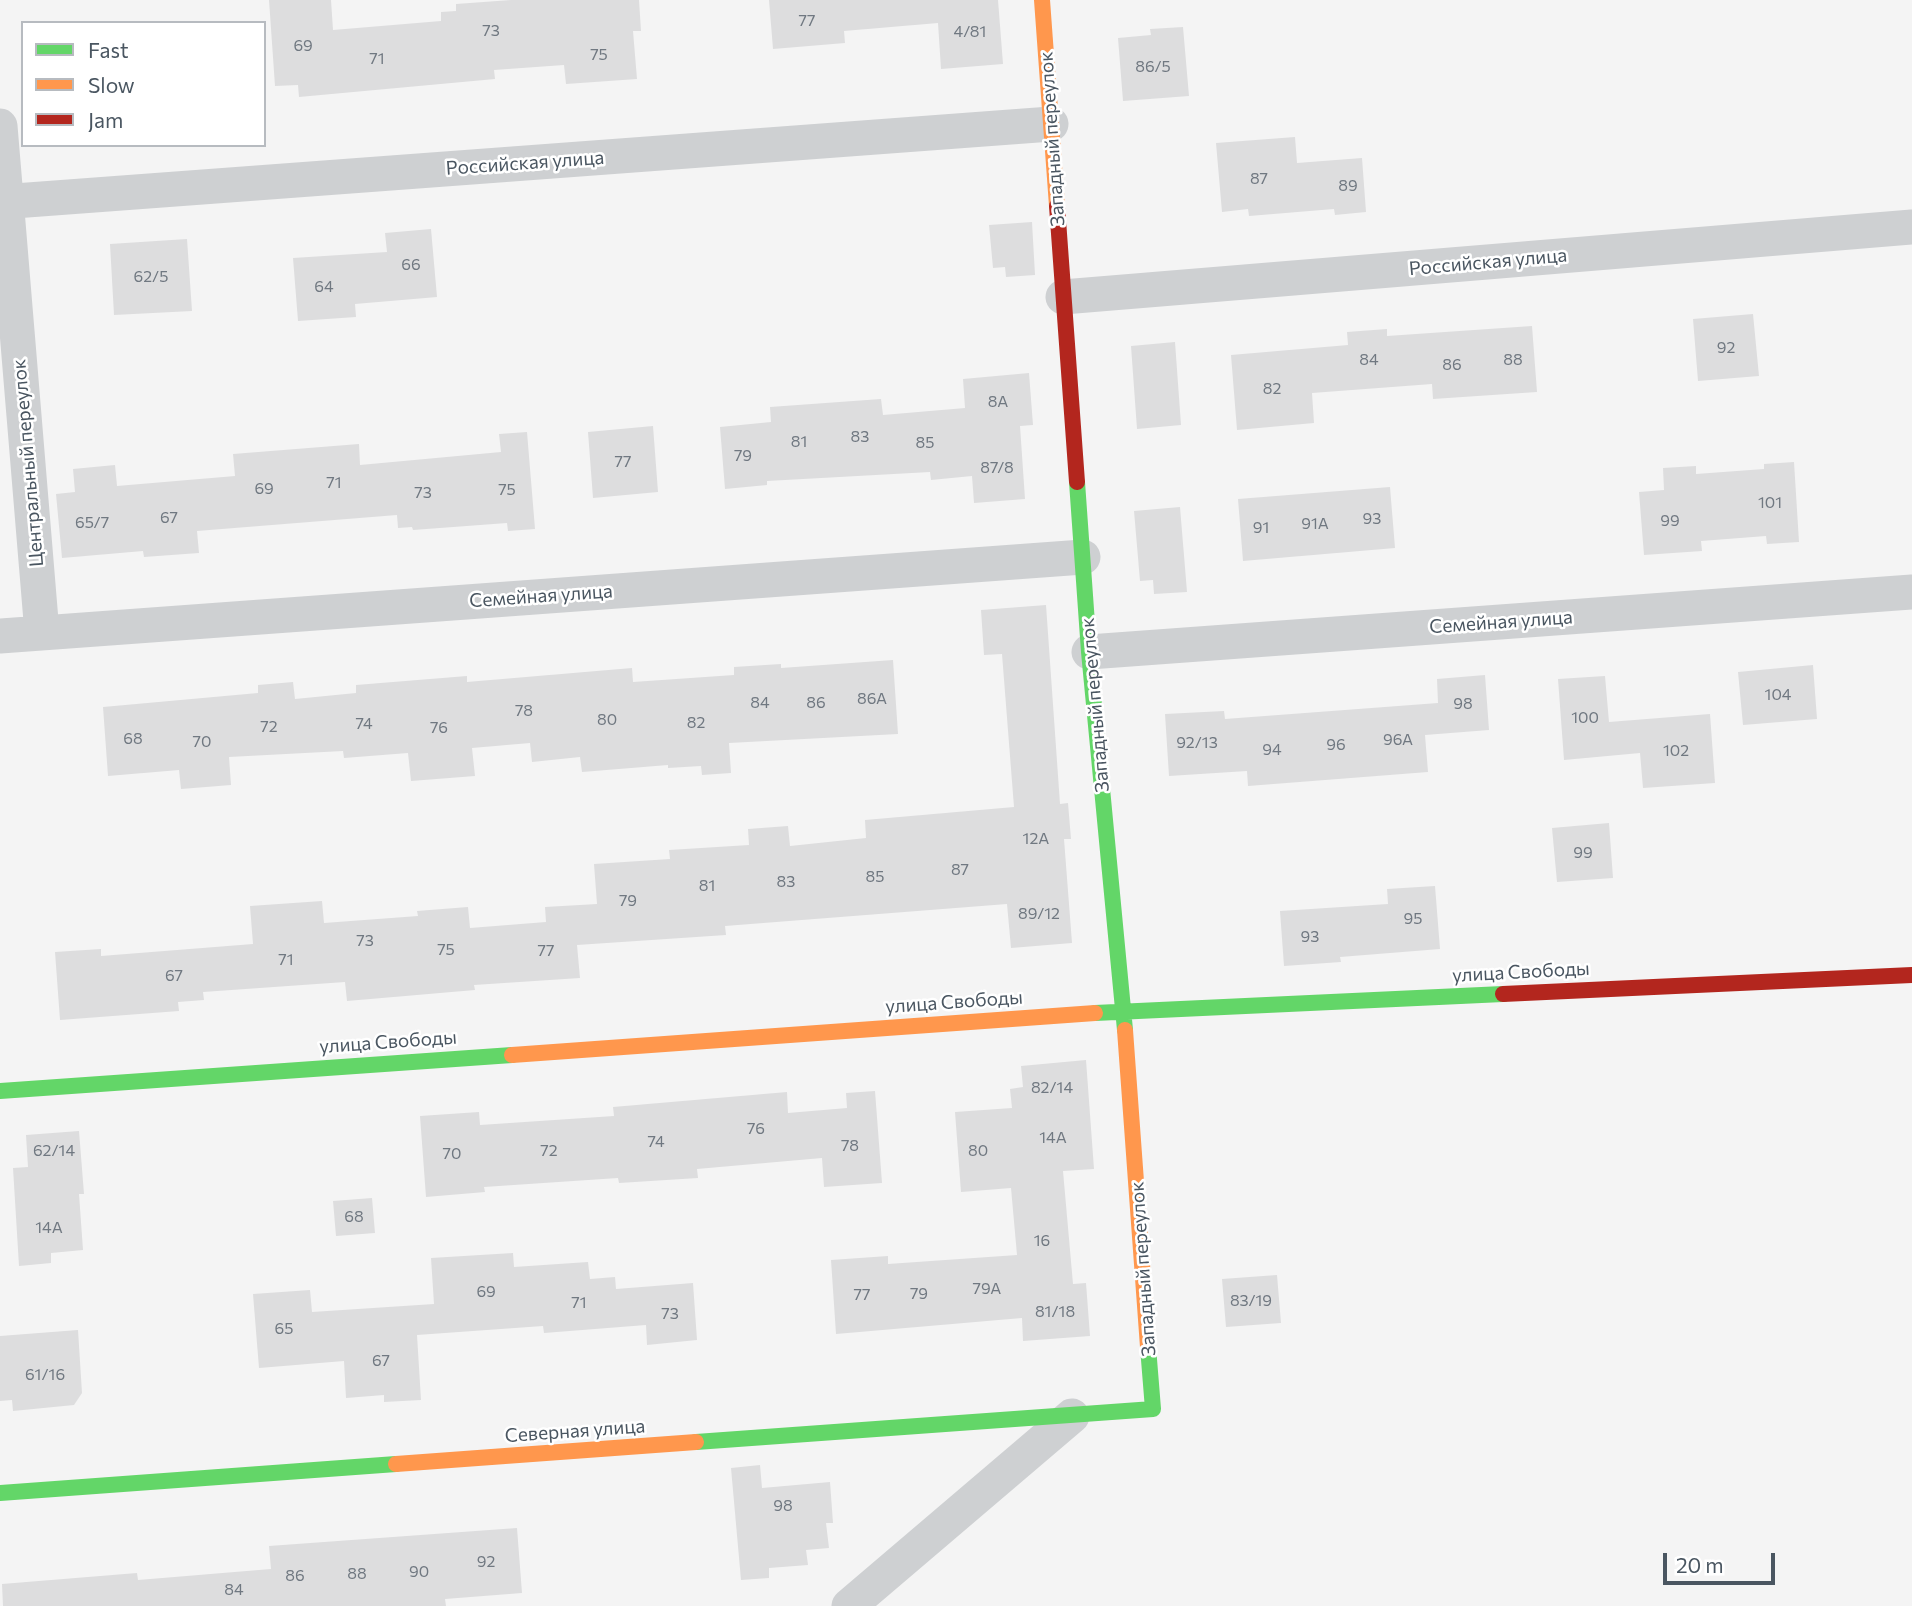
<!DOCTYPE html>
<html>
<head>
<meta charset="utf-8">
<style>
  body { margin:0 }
  #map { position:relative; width:1912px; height:1606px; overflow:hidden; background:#f4f4f4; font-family:Commissioner,sans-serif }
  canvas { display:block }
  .legend { position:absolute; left:21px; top:21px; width:245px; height:126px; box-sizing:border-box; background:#fff; border:2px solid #b7bbc0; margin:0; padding:9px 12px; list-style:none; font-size:21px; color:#4a5661 }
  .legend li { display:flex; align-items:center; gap:14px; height:35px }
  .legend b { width:35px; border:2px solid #b7bbc0 }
  .scale { position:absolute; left:1663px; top:1553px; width:112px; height:32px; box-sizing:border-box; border:4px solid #4a5661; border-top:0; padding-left:9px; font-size:21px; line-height:24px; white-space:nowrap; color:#4a5661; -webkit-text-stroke:5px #fff; paint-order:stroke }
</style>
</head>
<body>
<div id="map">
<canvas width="1912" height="1606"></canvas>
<ul class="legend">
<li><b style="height:9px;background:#63d668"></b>Fast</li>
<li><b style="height:9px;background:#ff974d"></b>Slow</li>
<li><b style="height:9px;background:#b3261e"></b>Jam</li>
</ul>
<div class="scale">20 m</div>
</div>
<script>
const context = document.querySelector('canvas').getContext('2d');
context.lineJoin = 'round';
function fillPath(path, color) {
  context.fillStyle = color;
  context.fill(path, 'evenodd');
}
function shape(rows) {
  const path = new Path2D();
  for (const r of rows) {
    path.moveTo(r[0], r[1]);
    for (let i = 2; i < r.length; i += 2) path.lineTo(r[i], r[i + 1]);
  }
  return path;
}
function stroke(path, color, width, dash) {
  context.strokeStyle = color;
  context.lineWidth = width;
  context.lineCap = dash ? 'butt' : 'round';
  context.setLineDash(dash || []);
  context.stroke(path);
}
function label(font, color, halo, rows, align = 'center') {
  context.font = font + ' Commissioner,sans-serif';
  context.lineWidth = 5;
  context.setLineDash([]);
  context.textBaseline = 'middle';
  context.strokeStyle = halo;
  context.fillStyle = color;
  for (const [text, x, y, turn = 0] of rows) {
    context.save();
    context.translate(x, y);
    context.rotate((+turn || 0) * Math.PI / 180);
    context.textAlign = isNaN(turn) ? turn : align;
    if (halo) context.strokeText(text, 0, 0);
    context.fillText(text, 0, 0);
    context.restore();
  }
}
const building = shape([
  [269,0,331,0,333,30,441,21,441,12,456,11,456,4,511,0,639,0,641,31,633,31,637,79,566,84,564,65,494,70,495,79,299,97,298,85,275,86],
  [769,0,998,0,1003,64,941,69,938,23,844,31,845,43,773,49],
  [1183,27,1189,96,1123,101,1118,38,1151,35,1150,29],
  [1295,137,1297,163,1362,158,1366,212,1335,215,1334,209,1249,216,1248,209,1222,212,1216,143],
  [1032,222,1035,275,1006,277,1005,267,993,268,989,225],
  [431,229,437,297,355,304,356,317,298,321,293,258,387,252,385,233],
  [187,239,192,311,114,315,110,244],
  [1753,314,1759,376,1698,381,1693,319],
  [1532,326,1537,392,1433,399,1432,384,1312,393,1314,423,1237,430,1231,355,1348,345,1347,332,1387,329,1387,336],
  [1175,342,1181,425,1137,429,1131,346],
  [1029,373,1033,425,1020,426,1025,499,974,503,972,476,931,480,930,472,767,481,767,485,725,489,720,427,771,422,770,407,881,399,883,415,965,408,963,379],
  [653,426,658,492,593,498,588,432],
  [527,432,535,529,508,531,507,523,413,530,412,527,398,528,397,515,197,531,199,553,144,557,143,551,62,558,56,494,75,492,73,469,115,465,117,486,235,476,233,454,359,444,360,465,501,452,499,434],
  [1794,462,1799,542,1767,544,1766,536,1701,541,1702,551,1644,555,1639,492,1664,490,1663,468,1696,466,1696,474,1764,469,1764,464],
  [1390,487,1395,548,1243,561,1238,499],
  [1180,507,1187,592,1154,594,1153,580,1140,581,1134,511],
  [1046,605,1060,804,1068,803,1071,839,1064,839,1072,943,1011,948,1007,904,725,926,726,935,577,945,580,978,474,985,475,990,347,1001,345,982,203,992,204,1000,178,1002,179,1011,60,1020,55,952,101,949,101,956,253,944,250,906,322,901,324,923,418,916,417,911,468,907,470,928,546,922,545,907,597,904,594,864,670,859,669,850,749,845,748,829,788,826,790,846,866,838,865,820,1014,807,1002,654,984,655,981,610],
  [893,660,898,734,729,743,731,773,702,775,701,766,668,768,668,765,582,772,580,757,532,762,530,743,472,748,475,776,411,781,408,753,344,758,343,751,229,757,231,785,181,789,179,770,108,776,103,707,258,693,258,685,293,682,295,699,356,693,356,685,467,676,467,682,632,668,633,682,734,675,734,667,781,664,781,668],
  [1813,665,1817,719,1743,725,1738,672],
  [1485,675,1489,730,1425,735,1428,772,1248,786,1247,771,1169,776,1165,714,1224,711,1225,719,1438,703,1437,679],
  [1605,676,1609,722,1710,714,1715,783,1643,788,1640,753,1564,760,1558,679],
  [1609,823,1613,878,1557,882,1552,828],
  [1435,886,1440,949,1340,957,1341,962,1284,966,1280,911,1388,904,1387,889],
  [1086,1060,1094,1169,1063,1171,1073,1284,1086,1283,1090,1336,1023,1341,1022,1318,836,1334,831,1260,888,1256,888,1264,1017,1255,1011,1188,961,1192,955,1112,1012,1108,1010,1089,1023,1087,1021,1066],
  [875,1091,882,1183,824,1187,822,1158,697,1169,698,1178,619,1183,618,1178,484,1187,485,1192,426,1197,420,1116,479,1112,480,1125,614,1116,613,1107,787,1092,788,1113,847,1108,846,1093],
  [79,1131,84,1194,79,1194,83,1250,51,1253,51,1263,19,1266,13,1168,28,1167,26,1135],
  [372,1198,375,1233,336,1236,333,1201],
  [513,1253,514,1267,588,1262,590,1279,615,1277,616,1289,693,1283,697,1340,647,1345,646,1325,544,1333,543,1326,417,1335,421,1400,384,1402,384,1395,346,1398,344,1361,259,1368,253,1294,310,1290,312,1312,434,1304,431,1258],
  [1277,1275,1281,1323,1226,1327,1222,1279],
  [78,1330,82,1393,74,1405,13,1411,12,1400,0,1401,0,1336],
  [760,1465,762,1488,830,1482,833,1523,826,1523,829,1548,806,1550,808,1565,769,1568,769,1578,741,1580,731,1468],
  [517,1528,522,1593,445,1599,446,1606,3,1606,2,1584,137,1573,138,1580,271,1569,269,1546]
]);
const street = shape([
  [0,126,42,633],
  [0,202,1051,124],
  [1063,297,1912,227],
  [0,636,1083,557],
  [1089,652,1912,592],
  [849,1606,1072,1416]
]);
const fast = shape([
  [1077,482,1089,652,1125,1030],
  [1095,1013,1503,994],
  [0,1091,512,1055],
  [696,1442,1153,1409,1148,1347],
  [0,1493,396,1464]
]);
const slow = shape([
  [1042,0,1057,206],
  [1125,1030,1148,1347],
  [512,1055,1095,1013],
  [396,1464,696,1442]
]);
const jam = shape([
  [1057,206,1077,482],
  [1503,994,1912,975]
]);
const numberNames = [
  ["77",807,21],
  ["73",491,31],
  ["4/81",970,32],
  ["69",303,46],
  ["75",599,55],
  ["71",377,59],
  ["86/5",1153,67],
  ["87",1259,179],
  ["89",1348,186],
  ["66",411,265],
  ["62/5",151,277],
  ["64",324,287],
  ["92",1726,348],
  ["84",1369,360],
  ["88",1513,360],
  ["86",1452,365],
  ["82",1272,389],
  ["8А",998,402],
  ["83",860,437],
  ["81",799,442],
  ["85",925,443],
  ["79",743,456],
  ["77",623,462],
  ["87/8",997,468],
  ["71",334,483],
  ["69",264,489],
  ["75",507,490],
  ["73",423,493],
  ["101",1770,503],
  ["67",169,518],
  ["93",1372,519],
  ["99",1670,521],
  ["65/7",92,523],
  ["91А",1315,524],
  ["91",1261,528],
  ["104",1778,695],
  ["86А",872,699],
  ["84",760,703],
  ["86",816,703],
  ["98",1463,704],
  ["78",524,711],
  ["100",1585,718],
  ["80",607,720],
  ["82",696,723],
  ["74",364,724],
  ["72",269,727],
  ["76",439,728],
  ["68",133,739],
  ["96А",1398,740],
  ["70",202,742],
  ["92/13",1197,743],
  ["96",1336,745],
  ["94",1272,750],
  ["102",1676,751],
  ["12А",1036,839],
  ["99",1583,853],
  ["87",960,870],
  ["85",875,877],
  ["83",786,882],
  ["81",707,886],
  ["79",628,901],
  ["89/12",1039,914],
  ["95",1413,919],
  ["93",1310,937],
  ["73",365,941],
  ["75",446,950],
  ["77",546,951],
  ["71",286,960],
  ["67",174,976],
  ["82/14",1052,1088],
  ["76",756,1129],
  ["14А",1053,1138],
  ["74",656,1142],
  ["78",850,1146],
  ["62/14",54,1151],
  ["72",549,1151],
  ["80",978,1151],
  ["70",452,1154],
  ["68",354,1217],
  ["14А",49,1228],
  ["16",1042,1241],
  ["79А",987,1289],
  ["69",486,1292],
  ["79",919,1294],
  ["77",862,1295],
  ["83/19",1251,1301],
  ["71",579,1303],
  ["81/18",1055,1312],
  ["73",670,1314],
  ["65",284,1329],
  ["67",381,1361],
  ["61/16",45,1375],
  ["98",783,1506],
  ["92",486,1562],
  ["90",419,1572],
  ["88",357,1574],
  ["86",295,1576],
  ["84",234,1590]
];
const streetNames = [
  ["Западный переулок",1052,139,-94],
  ["Российская улица",525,163,-4],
  ["Российская улица",1488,262,-5],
  ["Центральный переулок",28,463,-95],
  ["Семейная улица",541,596,-4],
  ["Семейная улица",1501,622,-4],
  ["Западный переулок",1095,705,-95],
  ["улица Свободы",1521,972,-3],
  ["улица Свободы",954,1002,-4],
  ["улица Свободы",388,1042,-4],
  ["Западный переулок",1143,1269,-94],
  ["Северная улица",575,1431,-4]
];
fillPath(building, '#ddddde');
stroke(street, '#ced0d2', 35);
stroke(fast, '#63d668', 16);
stroke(slow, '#ff974d', 16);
stroke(jam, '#b3261e', 16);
label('16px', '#707881', null, numberNames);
label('19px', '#4a5661', '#fff', streetNames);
</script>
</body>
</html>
